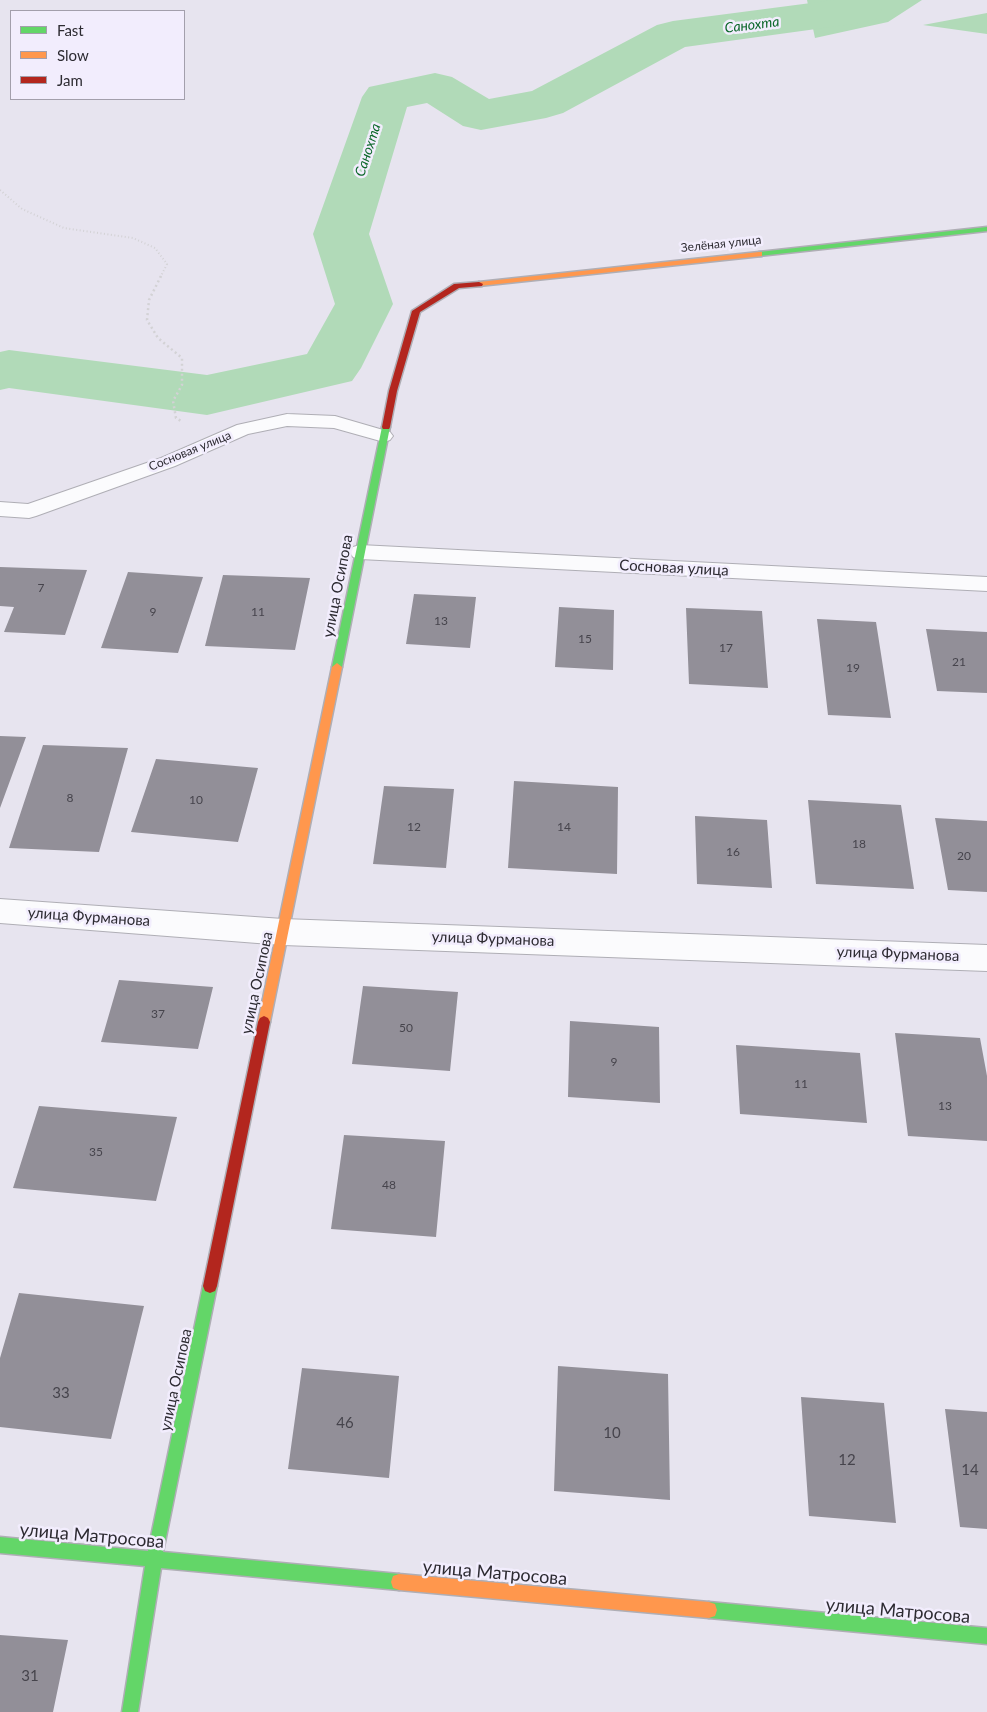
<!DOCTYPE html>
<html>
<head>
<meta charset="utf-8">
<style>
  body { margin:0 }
  #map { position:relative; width:987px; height:1712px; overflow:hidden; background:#e7e4ef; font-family:Lato,sans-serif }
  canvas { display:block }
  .legend { position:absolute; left:10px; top:10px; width:175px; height:90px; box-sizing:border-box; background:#f2edfd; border:1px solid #a39fac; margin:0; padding:6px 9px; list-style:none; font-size:15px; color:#2d2b32 }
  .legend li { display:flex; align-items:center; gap:10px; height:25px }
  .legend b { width:25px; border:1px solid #a39fac }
</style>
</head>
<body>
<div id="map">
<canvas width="987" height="1712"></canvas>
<ul class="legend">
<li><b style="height:6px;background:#63d668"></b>Fast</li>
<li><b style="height:6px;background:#ff974d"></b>Slow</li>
<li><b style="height:6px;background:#b3261e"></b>Jam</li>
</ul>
</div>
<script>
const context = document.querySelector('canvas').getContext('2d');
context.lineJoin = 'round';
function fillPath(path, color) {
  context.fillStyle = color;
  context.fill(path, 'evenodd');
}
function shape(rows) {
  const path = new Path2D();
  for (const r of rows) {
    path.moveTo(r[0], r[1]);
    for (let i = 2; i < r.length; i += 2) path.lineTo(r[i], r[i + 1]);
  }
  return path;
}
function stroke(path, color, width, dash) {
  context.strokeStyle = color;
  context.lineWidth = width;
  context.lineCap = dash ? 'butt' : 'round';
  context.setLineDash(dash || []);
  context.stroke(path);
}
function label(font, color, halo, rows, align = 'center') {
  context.font = font + ' Lato,sans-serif';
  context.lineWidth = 5;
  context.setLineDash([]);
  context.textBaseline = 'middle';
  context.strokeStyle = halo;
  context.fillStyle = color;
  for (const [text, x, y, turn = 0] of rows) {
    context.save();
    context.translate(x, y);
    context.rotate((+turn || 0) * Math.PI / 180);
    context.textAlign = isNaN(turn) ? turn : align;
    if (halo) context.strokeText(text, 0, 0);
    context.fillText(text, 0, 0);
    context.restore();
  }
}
const water = shape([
  [807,0,922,0,888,22,815,38],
  [987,13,987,34,923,25]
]);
const river = shape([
  [834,0,878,0,882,10,876,19,860,23,685,47,563,113,546,118,481,130,463,126,427,103,407,107,369,234,393,304,361,368,352,381,207,415,9,388,0,390,0,352,9,350,207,375,307,354,335,304,313,234,362,97,369,87,435,73,452,77,489,99,532,91,657,25,673,21,834,0]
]);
const building = shape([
  [0,567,87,570,65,635,4,632,14,607,0,606],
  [128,572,203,577,178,653,101,648],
  [223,575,310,578,295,650,205,646],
  [414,594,476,597,470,648,406,644],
  [559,607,614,610,613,670,555,667],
  [686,608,762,611,768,688,689,684],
  [817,619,876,622,891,718,828,715],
  [926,629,987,632,987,693,937,691],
  [0,736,26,737,0,808],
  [43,745,128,748,99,852,9,848],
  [156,759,258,768,238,842,131,832],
  [514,781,618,787,617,874,508,868],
  [384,786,454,789,446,868,373,864],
  [808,800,901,805,914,889,816,884],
  [695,816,767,820,772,888,697,884],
  [935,818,987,821,987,892,948,890],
  [119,980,213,987,198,1049,101,1042],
  [363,986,458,992,450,1071,352,1064],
  [570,1021,659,1027,660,1103,568,1097],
  [895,1033,980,1038,987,1076,987,1141,908,1136],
  [736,1045,860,1053,867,1123,740,1114],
  [39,1106,177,1117,156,1201,13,1188],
  [344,1135,445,1141,436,1237,331,1229],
  [19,1293,144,1306,111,1439,0,1427,0,1358],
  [558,1366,668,1374,670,1500,554,1491],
  [302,1368,399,1376,389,1478,288,1469],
  [801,1397,884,1403,896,1523,809,1516],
  [945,1409,987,1412,987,1529,960,1527],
  [0,1635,68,1640,53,1712,0,1712]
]);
const pathFar1 = shape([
  [0,190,22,209,64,228,133,238,155,248,167,264,160,278]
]);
const path = shape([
  [161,276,149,300,147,320,158,338,182,358,182,385,173,401,176,418,181,421]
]);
const lane = shape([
  [287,414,335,416,390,432,393,436,390,440,384,442,334,428,287,426,248,434,175,466,36,516,29,518,0,516,0,502,28,504,161,458,237,425,287,414],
  [360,545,987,577,987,591,360,559,353,557,350,552,353,547,360,545]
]);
const street = shape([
  [0,899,283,919,987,945,987,971,283,945,0,923,0,899]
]);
const fast = shape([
  [987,227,987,231,759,256,755,254,759,252,987,227],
  [386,424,390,427,342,667,337,671,332,667,382,427,386,424],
  [210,1279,215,1281,217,1286,163,1552,399,1574,405,1576,407,1582,405,1588,399,1590,161,1568,138,1712,122,1712,145,1566,0,1553,0,1537,148,1551,203,1286,205,1281,210,1279],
  [709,1602,987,1628,987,1644,709,1618,703,1616,701,1610,703,1604,709,1602]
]);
const slow = shape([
  [759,252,762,252,762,256,479,286,475,284,479,282,759,252],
  [337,663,342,667,270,1022,268,1026,264,1028,260,1026,258,1022,332,667,337,663],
  [399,1574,709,1602,715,1604,717,1610,715,1616,709,1618,399,1590,393,1588,391,1582,393,1576,399,1574]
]);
const jam = shape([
  [479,282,483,284,482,286,459,288,420,312,397,391,390,427,389,429,383,429,382,427,389,391,412,311,454,284,479,282],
  [264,1016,268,1018,270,1022,217,1286,215,1291,210,1293,205,1291,203,1286,258,1022,260,1018,264,1016]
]);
const farStreetnames = [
  ["Зелёная улица",721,244,-6],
  ["Сосновая улица",190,451,-22]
];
const numberNames = [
  ["7",41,588],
  ["9",153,612],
  ["11",258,612],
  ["13",441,621],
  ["15",585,639],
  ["17",726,648],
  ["21",959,662],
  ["19",853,668],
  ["8",70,798],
  ["10",196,800],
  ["12",414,827],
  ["14",564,827],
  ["18",859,844],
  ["16",733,852],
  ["20",964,856],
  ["37",158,1014],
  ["50",406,1028],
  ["9",614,1062],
  ["11",801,1084],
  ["13",945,1106],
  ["35",96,1152],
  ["48",389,1185]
];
const farWaternames = [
  ["Санохта",752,25,-7],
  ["Санохта",368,150,-72]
];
const streetNames = [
  ["Сосновая улица",674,568,3],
  ["улица Осипова",338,586,-79],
  ["улица Фурманова",89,917,4],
  ["улица Фурманова",493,939,2],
  ["улица Фурманова",898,954,2],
  ["улица Осипова",257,983,-78],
  ["улица Осипова",176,1380,-78]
];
const nearNumbernames = [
  ["33",61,1393],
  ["46",345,1423],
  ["10",612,1433],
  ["12",847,1460],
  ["14",970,1470],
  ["31",30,1676]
];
const nearStreetnames = [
  ["улица Матросова",92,1536,5],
  ["улица Матросова",495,1573,5],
  ["улица Матросова",898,1611,5]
];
fillPath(water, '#b1dab8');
fillPath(river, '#b1dab8');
fillPath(building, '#928f98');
stroke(lane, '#afaeb5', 2);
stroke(street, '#afaeb5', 2);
stroke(fast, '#afaeb5', 3);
stroke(slow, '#afaeb5', 3);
stroke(jam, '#afaeb5', 3);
stroke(pathFar1, '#d3d2d5', 2, [1, 2.5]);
stroke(path, '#d3d2d5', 2.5, [2, 3]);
fillPath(lane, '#fbfbfd');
fillPath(street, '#fbfbfd');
fillPath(fast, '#63d668');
fillPath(slow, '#ff974d');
fillPath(jam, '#b3261e');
label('12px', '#2d2b32', '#f2edfd', farStreetnames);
label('12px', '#46444c', null, numberNames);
label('italic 14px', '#0c682a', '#f2edfd', farWaternames);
label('15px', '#2d2b32', '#f2edfd', streetNames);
label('15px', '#46444c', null, nearNumbernames);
label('18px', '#2d2b32', '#f2edfd', nearStreetnames);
</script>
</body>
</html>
